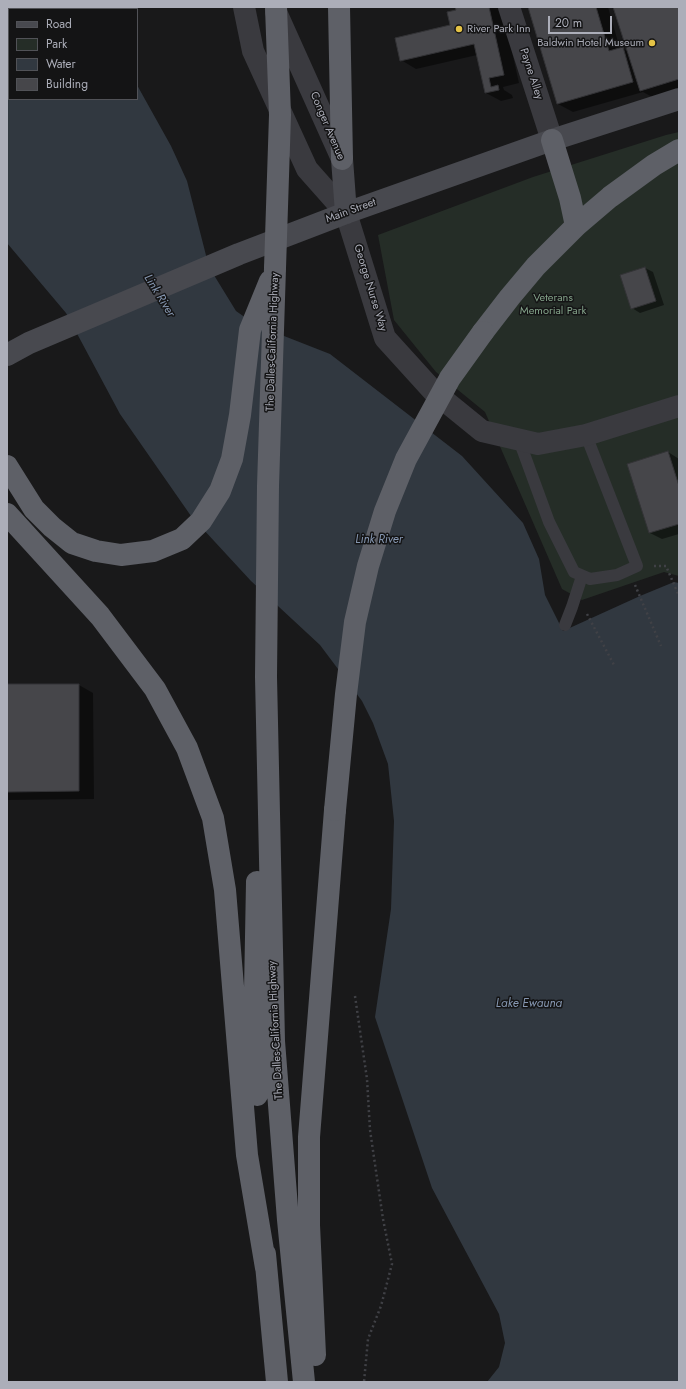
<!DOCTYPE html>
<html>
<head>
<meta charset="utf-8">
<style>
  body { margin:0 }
  #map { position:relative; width:686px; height:1389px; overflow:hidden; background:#19191a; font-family:Jost,sans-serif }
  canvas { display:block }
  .frame { position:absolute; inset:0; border:8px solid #acaeb9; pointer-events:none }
  .legend { position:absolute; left:8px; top:8px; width:130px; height:92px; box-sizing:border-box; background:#141415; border:1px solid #515257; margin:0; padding:5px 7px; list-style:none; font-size:12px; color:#acaeb9 }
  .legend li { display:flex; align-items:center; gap:8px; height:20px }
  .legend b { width:20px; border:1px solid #515257 }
  .scale { position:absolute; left:548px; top:16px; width:64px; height:18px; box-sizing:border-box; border:2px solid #acaeb9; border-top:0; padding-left:5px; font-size:12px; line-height:14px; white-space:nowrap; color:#acaeb9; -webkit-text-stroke:3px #141415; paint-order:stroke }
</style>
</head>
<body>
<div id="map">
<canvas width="686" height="1389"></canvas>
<div class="frame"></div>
<ul class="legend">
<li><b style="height:5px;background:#48494f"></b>Road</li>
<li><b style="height:11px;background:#252d27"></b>Park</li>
<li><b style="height:11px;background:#313840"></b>Water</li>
<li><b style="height:11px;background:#46464a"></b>Building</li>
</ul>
<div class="scale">20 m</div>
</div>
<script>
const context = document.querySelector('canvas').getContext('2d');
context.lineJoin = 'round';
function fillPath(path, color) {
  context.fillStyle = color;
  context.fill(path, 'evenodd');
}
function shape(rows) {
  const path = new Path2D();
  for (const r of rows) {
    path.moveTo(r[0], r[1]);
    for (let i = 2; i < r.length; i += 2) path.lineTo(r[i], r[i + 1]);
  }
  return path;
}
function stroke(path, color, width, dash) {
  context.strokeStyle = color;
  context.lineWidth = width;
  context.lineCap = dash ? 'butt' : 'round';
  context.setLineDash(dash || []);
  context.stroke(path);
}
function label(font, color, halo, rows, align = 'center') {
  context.font = font + ' Jost,sans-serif';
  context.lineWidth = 3;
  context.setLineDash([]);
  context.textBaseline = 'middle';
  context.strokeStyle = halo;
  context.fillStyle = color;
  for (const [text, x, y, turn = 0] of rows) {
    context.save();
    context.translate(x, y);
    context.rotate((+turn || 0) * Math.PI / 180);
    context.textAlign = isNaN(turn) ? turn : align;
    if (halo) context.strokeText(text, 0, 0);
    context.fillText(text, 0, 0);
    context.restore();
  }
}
const green = shape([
  [679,132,679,576,664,572,582,600,562,589,485,412,436,372,394,320,378,235,533,177,666,135]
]);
const water = shape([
  [7,7,93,7,94,9,9,9,9,99,137,99,137,85,171,146,187,181,209,267,236,311,256,325,330,354,462,456,523,523,539,559,545,595,563,631,640,596,674,582,679,583,679,1382,487,1382,499,1367,505,1343,499,1314,432,1188,375,1017,391,909,394,821,388,764,373,723,362,701,320,645,251,581,191,516,120,414,66,313,7,243]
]);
const shadow = shape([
  [456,7,502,7,519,83,503,87,504,90,512,95,513,98,501,101,486,93,477,55,416,69,401,60,451,26,457,10],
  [529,7,608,7,620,49,622,48,629,52,614,7,679,7,679,92,656,99,643,92,573,112,558,104],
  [645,268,653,272,664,305,640,313,632,308],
  [668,452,679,459,679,534,662,539,650,533,629,464],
  [7,685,79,685,93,693,94,799,7,800]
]);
const building = shape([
  [455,7,489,7,504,75,489,78,491,87,498,85,499,90,485,93,474,44,400,61,395,38,450,25,447,12,456,10,455,7],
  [528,7,596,7,609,51,623,47,633,82,557,104,528,7],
  [613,7,679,7,679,79,640,91,613,7],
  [645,267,656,301,631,309,620,275,645,267],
  [668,451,679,486,679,524,649,533,627,464,668,451],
  [7,684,79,684,79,791,7,792,7,684]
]);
const path = shape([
  [654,566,666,566,679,596],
  [635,585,661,646],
  [587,614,614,665],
  [355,996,367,1079,370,1130,383,1219,392,1264,381,1306,368,1339,364,1382]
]);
const service = shape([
  [519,440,549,522,574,572,590,579,617,575,637,566,586,435],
  [565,625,572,607,582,576]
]);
const minor = shape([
  [244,7,253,51,307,169,346,213,385,338,434,392,482,431,538,444,586,435,679,406],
  [509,7,552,140],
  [276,12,342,159]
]);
const secondary = shape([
  [342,159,346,213],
  [7,355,29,343,239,254,346,213,552,140,679,99]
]);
const trunk = shape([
  [339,7,342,159],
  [552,140,570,198,576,226],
  [275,268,268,486,266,677,274,1041,288,1220,304,1382],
  [483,332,510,297,536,266,576,226,610,197,654,165,679,150],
  [7,466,34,509,52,527,72,543,96,551,121,555,153,551,182,539,201,521,220,491,232,459,240,415,250,330,270,281],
  [7,514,100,616,155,689,187,748,213,818,225,890,247,1155,266,1268],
  [257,882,254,1046,257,1095],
  [265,1254,277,1382],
  [315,1355,309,1225,309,1137,335,810]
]);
const trunkBridge = shape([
  [275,268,280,115,276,7],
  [335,810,346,694,355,622,368,566,385,511,406,459,450,378,483,332]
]);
const markers = [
  [459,29,4,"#e5c346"],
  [652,43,4,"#e5c346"]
];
const poiNames = [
  ["River Park Inn",467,29],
  ["Baldwin Hotel Museum",644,43,"right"]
];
const streetNames = [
  ["Payne Alley",531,74,72],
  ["Conger Avenue",327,126,67],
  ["Main Street",351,211,-20],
  ["George Nurse Way",370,288,73],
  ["The Dalles-California Highway",273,342,-88],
  ["The Dalles-California Highway",276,1030,-93]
];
const parkNames = [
  ["Veterans",553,298],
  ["Memorial Park",553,311]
];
const waterNames = [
  ["Link River",159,296,58],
  ["Link River",379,540],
  ["Lake Ewauna",529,1004]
];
fillPath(green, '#252d27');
fillPath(water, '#313840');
fillPath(shadow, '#0007');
fillPath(building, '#46464a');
stroke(building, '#333336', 1);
stroke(path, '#404146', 2.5, [2, 3]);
stroke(service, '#3a3a3f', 12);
stroke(minor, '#3a3a3f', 22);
stroke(secondary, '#48494f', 22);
stroke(trunk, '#5e6067', 22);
stroke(trunkBridge, '#5e6067', 22);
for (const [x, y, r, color] of markers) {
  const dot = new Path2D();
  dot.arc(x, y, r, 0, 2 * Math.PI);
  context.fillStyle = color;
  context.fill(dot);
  stroke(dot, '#141415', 1.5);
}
label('11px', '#acaeb9', '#141415', poiNames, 'left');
label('11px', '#acaeb9', '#141415', streetNames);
label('11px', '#84a38a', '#141415', parkNames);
label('italic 12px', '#8697b1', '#141415', waterNames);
</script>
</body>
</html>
